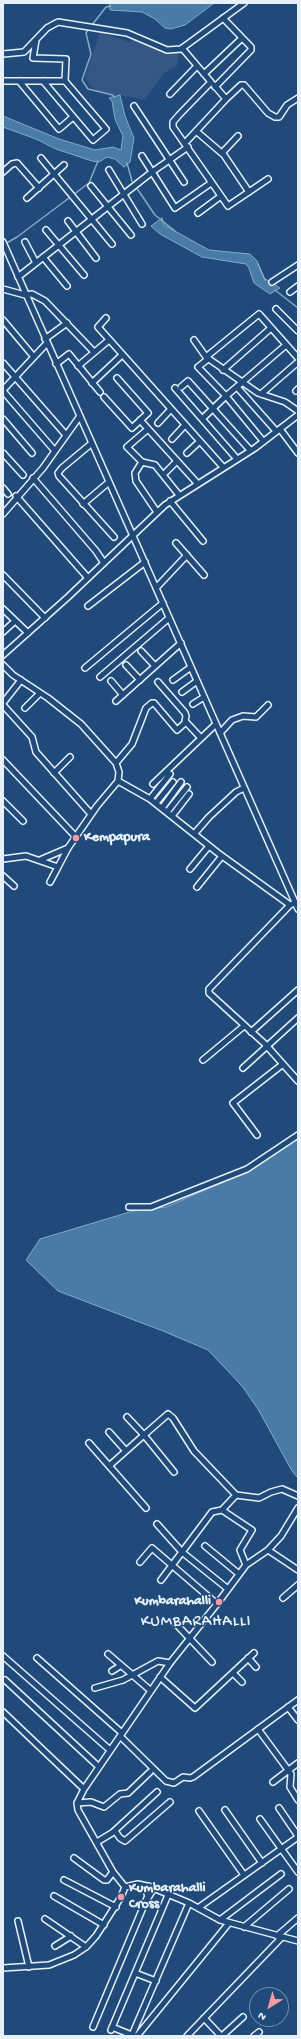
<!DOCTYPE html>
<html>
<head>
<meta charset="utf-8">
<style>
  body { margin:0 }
  #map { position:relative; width:301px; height:2039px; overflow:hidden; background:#1f4a7a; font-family:"Gochi Hand",sans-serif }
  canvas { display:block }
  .frame { position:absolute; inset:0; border:4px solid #e8f1f8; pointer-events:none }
  .north { position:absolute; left:249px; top:1987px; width:40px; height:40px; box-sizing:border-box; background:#1f4a7a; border:1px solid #6f8dac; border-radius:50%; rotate:217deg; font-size:11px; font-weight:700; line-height:16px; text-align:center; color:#e8f1f8 }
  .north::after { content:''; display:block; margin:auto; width:14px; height:18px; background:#ff9aa2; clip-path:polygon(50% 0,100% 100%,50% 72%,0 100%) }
</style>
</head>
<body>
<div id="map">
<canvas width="301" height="2039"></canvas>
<div class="frame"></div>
<div class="north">N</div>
</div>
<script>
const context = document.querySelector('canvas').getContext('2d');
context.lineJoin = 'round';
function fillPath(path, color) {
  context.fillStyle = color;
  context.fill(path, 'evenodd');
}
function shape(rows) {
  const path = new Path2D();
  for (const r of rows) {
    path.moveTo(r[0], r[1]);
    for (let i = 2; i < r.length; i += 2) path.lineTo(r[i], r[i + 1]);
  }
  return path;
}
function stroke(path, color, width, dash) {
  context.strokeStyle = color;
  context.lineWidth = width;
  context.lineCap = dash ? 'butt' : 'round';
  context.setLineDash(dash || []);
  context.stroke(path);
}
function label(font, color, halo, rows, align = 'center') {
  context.font = font + ' "Gochi Hand",sans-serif';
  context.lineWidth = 3;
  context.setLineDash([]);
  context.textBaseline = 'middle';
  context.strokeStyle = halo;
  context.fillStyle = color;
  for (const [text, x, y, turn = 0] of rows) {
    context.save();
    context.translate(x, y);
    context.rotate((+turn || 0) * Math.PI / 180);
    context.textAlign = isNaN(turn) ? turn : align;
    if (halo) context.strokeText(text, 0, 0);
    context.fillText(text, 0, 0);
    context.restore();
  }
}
const built = shape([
  [100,32,129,42,133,40,162,52,179,53,177,66,164,73,145,100,97,91,89,85,85,77]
]);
const water = shape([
  [109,3,214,3,185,25,171,29,165,28,155,19,142,12,110,10,109,3],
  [120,95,125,116,134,138,130,162,124,167,115,159,107,157,99,162,92,161,56,149,36,139,3,127,3,116,59,139,95,150,113,147,121,150,123,136,115,119,112,101,109,98,120,95],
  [162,218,164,225,209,250,250,254,257,261,264,278,280,288,270,294,254,283,249,268,246,264,202,257,160,234,151,226,162,218],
  [298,1138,298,1478,292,1471,258,1409,242,1386,208,1350,163,1331,58,1291,26,1260,40,1239,133,1211,166,1207,226,1181,266,1159,298,1138]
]);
const stream = shape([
  [92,25,106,7,111,6],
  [89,28,86,33,91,54,82,80,88,89,113,95,114,97],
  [127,163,132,181],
  [136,187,155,215,175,231],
  [5,244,17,237,89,183,98,161],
  [258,264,265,280],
  [275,290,298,308]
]);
const minor = shape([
  [182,48,211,82,179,115,173,122,173,127,228,206,268,179],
  [3,54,24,52,47,28,58,22,127,33,167,50,181,49,244,3],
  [204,74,242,38],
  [3,81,65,81,66,59,33,58,36,40],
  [19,81,59,129,73,117],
  [43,81,93,140,106,129,65,81],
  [215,87,251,50,251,47,223,18],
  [170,94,197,66],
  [226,99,241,85,244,85,268,113,275,117,279,117,287,105,298,98],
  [134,106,184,182],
  [196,131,224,155,249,192],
  [185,143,226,99,214,85],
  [222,153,238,136],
  [142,156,175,208,211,183],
  [41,158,112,244],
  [109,170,142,224],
  [3,172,12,164,17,163,39,188],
  [91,186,131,235],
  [27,198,64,165],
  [198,213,221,196],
  [68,221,96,258],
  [46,230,84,275],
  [3,242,298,909],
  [25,242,36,263],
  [43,257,67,286],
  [18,277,152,172,188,147],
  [272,282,298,265],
  [3,289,25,295,32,294,45,301,94,352],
  [290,292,298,286],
  [276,309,298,331],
  [106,318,98,327,223,467],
  [3,320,34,357],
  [45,339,67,323],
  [194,340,206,357],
  [298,358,259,314,206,357,258,393,285,402,298,411],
  [3,363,66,435],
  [56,364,69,354,100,392],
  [78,366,109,340],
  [223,370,271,328],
  [92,383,122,355],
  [181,387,188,381,250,450],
  [237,387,276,431],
  [175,388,237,459],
  [3,390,47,343],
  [3,391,55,451,80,416],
  [296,391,298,389],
  [261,394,298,362],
  [104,397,132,428,148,413,117,378],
  [3,419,32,453],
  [202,419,226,396,198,367,208,359],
  [140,420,197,483],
  [158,423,171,409],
  [148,429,127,447,142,462,155,465,179,495],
  [280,429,298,453],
  [172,439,185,425],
  [263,441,226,396,286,345],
  [92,443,62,468,58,473,59,476,114,537],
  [3,453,23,475],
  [187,453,200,441],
  [142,462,135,473,136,481,157,512],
  [166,472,177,461],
  [33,478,96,551,104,563],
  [3,488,8,494],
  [16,496,88,578],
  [170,501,203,541],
  [83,504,109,482],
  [3,514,43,468,55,451],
  [176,543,204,575],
  [3,575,45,618],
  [156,588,187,555],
  [88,606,145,562],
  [3,609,28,633],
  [3,632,15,621],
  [141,651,155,666],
  [3,655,68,597,165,505,255,448,298,415],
  [3,665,13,675,48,698,81,724,116,763,119,772,118,781,97,806,68,848,58,867,26,856,3,859],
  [126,665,140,680],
  [85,668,163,603],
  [100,677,169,618],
  [173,680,191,667],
  [111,681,123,695],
  [158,682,185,713,186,716,185,721,201,738],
  [182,692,197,681],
  [116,701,181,643],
  [3,703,21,680],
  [193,704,204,697],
  [3,705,32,737,36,752,91,814],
  [25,708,40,693],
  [220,733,232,720,243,716,256,717,268,705],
  [3,760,76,837],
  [116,763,132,744,146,708,152,703,154,703,177,730,186,722],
  [54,773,70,757],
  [118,781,150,799,218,853,290,905],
  [153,784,216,724],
  [150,799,170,774],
  [3,801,23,821],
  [156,803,173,782],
  [162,808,181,782],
  [167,812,187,787],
  [172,816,189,794],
  [195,833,209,817,236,792,244,788],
  [40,860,68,848],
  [190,869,209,846],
  [3,876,14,886],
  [50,882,58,867],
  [197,887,222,856],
  [295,903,290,905,209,989,209,993,265,1044,298,1081],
  [251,1032,298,990],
  [203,1060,244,1026],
  [243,1068,298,1018],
  [257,1135,233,1103,283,1064],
  [129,1207,151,1207,247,1169,298,1135],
  [109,1432,126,1451],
  [89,1443,146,1508],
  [109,1466,144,1435,127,1417],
  [236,1495,259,1498,271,1492,282,1489,298,1496],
  [222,1510,252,1530,240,1550,246,1565],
  [157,1524,182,1552,228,1589],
  [205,1546,239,1574],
  [268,1550,298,1570],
  [140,1562,152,1548,217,1604],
  [161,1580,212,1512,222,1510,236,1495,194,1451,173,1418,168,1414,144,1435,174,1472],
  [283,1598,298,1585],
  [176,1624,212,1662],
  [108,1654,150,1690],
  [3,1656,110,1750],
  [37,1658,122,1733],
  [248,1658,256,1667],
  [112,1671,120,1666],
  [233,1673,242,1682],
  [160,1677,195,1708,254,1653],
  [5,1680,99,1767],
  [95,1688,123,1680,158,1661,170,1663],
  [288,1707,298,1720],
  [3,1712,84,1789],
  [258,1729,291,1774,290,1787,298,1800],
  [120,1736,166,1781,174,1783,183,1777,190,1778,193,1777,298,1700],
  [273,1782,298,1763],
  [77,1803,91,1802,104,1807,120,1794,128,1793,150,1772],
  [279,1808,298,1836],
  [225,1810,262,1863],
  [199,1811,244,1875],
  [260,1819,298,1872],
  [115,1831,120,1838,125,1841,170,1802],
  [97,1842,112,1833,157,1792],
  [74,1858,104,1880,107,1880,113,1872],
  [64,1880,116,1907],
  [149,1886,147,1893,148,1898,154,1888],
  [125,1887,113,1872,78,1810,77,1803,84,1789,170,1663,217,1604,246,1565,268,1550,281,1536,298,1508],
  [54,1896,104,1925],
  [198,1908,298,1837],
  [45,1919,86,1947],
  [220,1920,281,1874],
  [18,1921,29,1967],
  [244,1927,289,1889],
  [277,1936,298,1918],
  [55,1946,71,1936],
  [3,1968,49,1965,74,1955,86,1947,96,1936,121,1897,125,1887,138,1884,151,1887,189,1903,220,1920,298,1941],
  [135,1973,156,1981],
  [204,2018,221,2036],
  [93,2027,147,1898],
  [112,2027,134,2036],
  [111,2030,168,1895],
  [132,2035,189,1903],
  [137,2036,229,1923],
  [187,2036,282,1937],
  [222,2036,243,2017],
  [254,2036,259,2032]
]);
const markers = [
  [76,838,4,"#ff9aa2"],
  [219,1602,4,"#ff9aa2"],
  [121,1897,4,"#ff9aa2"]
];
const poiNames = [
  ["Kempapura",84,838],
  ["Kumbarahalli",211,1602,"right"],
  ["Kumbarahalli",129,1889],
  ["Cross",129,1905]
];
const quarterNames = [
  ["KUMBARAHALLI",196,1623]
];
fillPath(built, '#355785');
fillPath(water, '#487ba5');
stroke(water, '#88aac6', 1);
stroke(stream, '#88aac6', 1.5);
stroke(minor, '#e8f1f8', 8);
stroke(minor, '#1f4a7a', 5);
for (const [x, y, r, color] of markers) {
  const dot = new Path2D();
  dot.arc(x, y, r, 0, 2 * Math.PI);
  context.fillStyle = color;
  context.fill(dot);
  stroke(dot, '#1f4a7a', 1.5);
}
label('bold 14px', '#e8f1f8', '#1f4a7a', poiNames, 'left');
context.letterSpacing = '1px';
label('16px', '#e8f1f8', '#1f4a7a', quarterNames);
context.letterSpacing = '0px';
</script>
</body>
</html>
